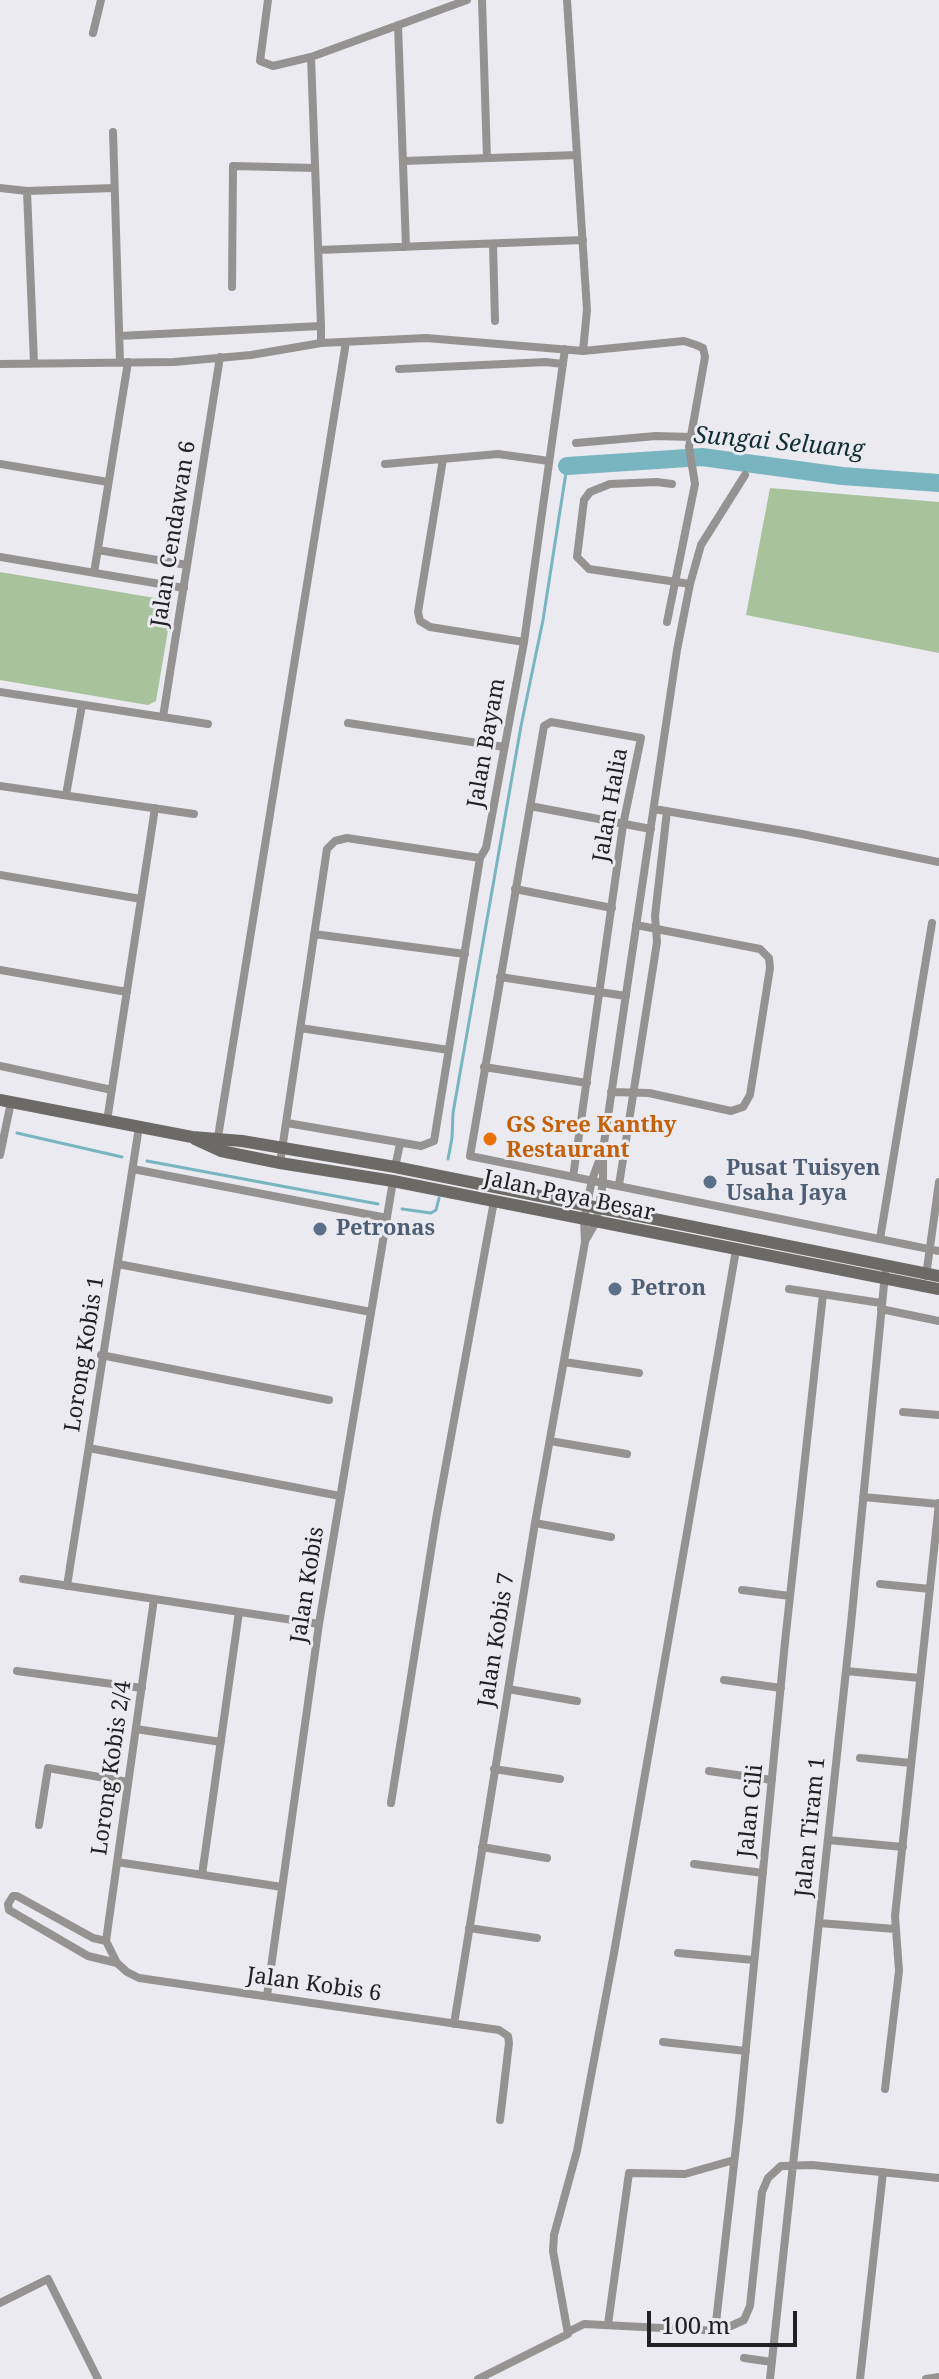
<!DOCTYPE html>
<html>
<head>
<meta charset="utf-8">
<style>
  body { margin:0 }
  #map { position:relative; width:939px; height:2379px; overflow:hidden; background:#eaeaf0; font-family:"Noto Serif",serif }
  canvas { display:block }
  .scale { position:absolute; left:647px; top:2311px; width:150px; height:36px; box-sizing:border-box; border:4px solid #212123; border-top:0; padding-left:10px; font-size:24px; line-height:28px; white-space:nowrap; color:#212123; -webkit-text-stroke:6px #eaeaf0; paint-order:stroke }
</style>
</head>
<body>
<div id="map">
<canvas width="939" height="2379"></canvas>
<div class="scale">100 m</div>
</div>
<script>
const context = document.querySelector('canvas').getContext('2d');
context.lineJoin = 'round';
function fillPath(path, color) {
  context.fillStyle = color;
  context.fill(path, 'evenodd');
}
function shape(rows) {
  const path = new Path2D();
  for (const r of rows) {
    path.moveTo(r[0], r[1]);
    for (let i = 2; i < r.length; i += 2) path.lineTo(r[i], r[i + 1]);
  }
  return path;
}
function stroke(path, color, width, dash) {
  context.strokeStyle = color;
  context.lineWidth = width;
  context.lineCap = dash ? 'butt' : 'round';
  context.setLineDash(dash || []);
  context.stroke(path);
}
function label(font, color, halo, rows, align = 'center') {
  context.font = font + ' "Noto Serif",serif';
  context.lineWidth = 6;
  context.setLineDash([]);
  context.textBaseline = 'middle';
  context.strokeStyle = halo;
  context.fillStyle = color;
  for (const [text, x, y, turn = 0] of rows) {
    context.save();
    context.translate(x, y);
    context.rotate((+turn || 0) * Math.PI / 180);
    context.textAlign = isNaN(turn) ? turn : align;
    if (halo) context.strokeText(text, 0, 0);
    context.fillText(text, 0, 0);
    context.restore();
  }
}
const green = shape([
  [770,488,939,502,939,653,746,615],
  [0,572,173,601,156,701,148,705,0,680]
]);
const stream = shape([
  [17,1133,122,1157],
  [448,1159,452,1138,453,1113,521,726,543,620,567,466],
  [147,1161,378,1204],
  [402,1209,431,1213,436,1210,439,1198]
]);
const river = shape([
  [567,466,702,457,842,476,939,483]
]);
const street = shape([
  [268,0,260,61,273,66,311,57,467,0],
  [482,0,487,158],
  [567,0,587,310,583,351],
  [398,25,406,247],
  [93,33,101,0],
  [311,57,321,326],
  [113,132,120,362],
  [403,161,577,155],
  [0,188,27,191,114,188],
  [27,191,34,363],
  [493,244,495,321],
  [318,250,583,240],
  [232,287,233,166,315,168],
  [119,336,321,326,321,343],
  [0,364,174,362,251,355,321,343,426,338,583,351,684,341,696,345,703,348,705,357,689,447,695,484,667,622],
  [399,369,546,362,563,364],
  [576,443,656,436,691,437],
  [443,459,418,612,420,621,430,627,524,642],
  [0,464,108,482],
  [385,464,498,454,549,461],
  [672,484,657,482,610,484,590,492,584,500,577,557,589,569,690,584],
  [98,550,187,565],
  [0,557,184,588],
  [94,573,128,362],
  [0,692,208,724],
  [163,717,220,357],
  [348,723,504,747],
  [0,786,194,814],
  [66,795,82,705],
  [530,806,651,829],
  [654,809,802,834,939,862],
  [0,875,141,899],
  [515,889,612,908],
  [314,934,465,954],
  [0,970,127,992],
  [500,977,626,996],
  [300,1028,449,1050],
  [0,1066,112,1090],
  [484,1067,587,1083],
  [611,1092,649,1093,731,1111,743,1107,750,1095,770,968,769,958,760,949,636,925],
  [107,1121,155,808],
  [287,1123,421,1146,434,1141,480,858,486,848,524,642,565,349],
  [218,1137,346,342],
  [0,1155,11,1102],
  [280,1163,327,849,335,841,347,838,480,858],
  [395,1167,400,1144],
  [133,1169,387,1218],
  [573,1177,623,825,641,738,551,722,544,726,470,1156,939,1251],
  [619,1185,657,942,655,916,667,811],
  [880,1239,932,923],
  [585,1241,596,1222,599,1207,603,1182,603,1150,677,650,690,584,701,545,745,475],
  [118,1264,371,1312],
  [926,1276,939,1182],
  [789,1289,881,1303],
  [881,1309,939,1321],
  [101,1355,329,1400],
  [564,1362,639,1373],
  [903,1412,939,1415],
  [550,1441,627,1454],
  [89,1448,340,1496],
  [863,1497,939,1504],
  [535,1523,611,1537],
  [23,1579,319,1624],
  [880,1584,930,1589],
  [67,1586,139,1127],
  [742,1590,790,1596],
  [154,1599,106,1941,117,1963,127,1972,139,1978,499,2030,508,2036,509,2043,500,2120],
  [17,1671,142,1688],
  [846,1671,920,1678],
  [724,1680,781,1688],
  [508,1689,577,1701],
  [136,1729,221,1742],
  [860,1758,911,1763],
  [494,1769,560,1779],
  [709,1771,772,1780],
  [391,1803,436,1519,494,1201],
  [39,1825,48,1768,128,1782],
  [828,1840,903,1847],
  [482,1847,547,1858],
  [117,1862,282,1887],
  [694,1864,763,1873],
  [202,1875,239,1612],
  [819,1923,895,1929],
  [469,1928,537,1938],
  [106,1941,93,1938,17,1896,13,1896,8,1904,9,1910,88,1956,117,1963],
  [678,1953,754,1960],
  [267,1996,319,1624,393,1181],
  [454,2024,535,1523,585,1242,584,1219,592,1180,603,1150],
  [663,2042,746,2051],
  [885,2089,899,1971,895,1916,939,1503],
  [0,2303,48,2279,98,2379],
  [608,2324,629,2173,685,2174,734,2160],
  [715,2331,739,2120,785,1642,823,1294],
  [568,2332,584,2324,720,2331,744,2320,750,2306,762,2192,768,2178,781,2166,812,2165,939,2178],
  [744,2358,772,2362],
  [478,2379,568,2334,553,2251,554,2235,577,2151,614,1953,736,1250],
  [770,2379,851,1624,885,1274],
  [860,2379,883,2172],
  [926,2379,939,2377]
]);
const secondary = shape([
  [0,1100,192,1137,242,1141,395,1167,939,1276],
  [195,1139,221,1151,280,1163,393,1181,939,1289]
]);
const markers = [
  [490,1139,8,"#e8710a"],
  [710,1182,8,"#5c6f8a"],
  [320,1229,8,"#5c6f8a"],
  [615,1289,8,"#5c6f8a"]
];
const streetNames = [
  ["Jalan Cendawan 6",174,534,-81],
  ["Jalan Bayam",487,743,-80],
  ["Jalan Halia",611,805,-80],
  ["Jalan Paya Besar",569,1196,12],
  ["Lorong Kobis 1",85,1354,-81],
  ["Jalan Kobis",308,1585,-81],
  ["Jalan Kobis 7",497,1640,-81],
  ["Lorong Kobis 2/4",112,1768,-82],
  ["Jalan Cili",751,1811,-84],
  ["Jalan Tiram 1",811,1827,-84],
  ["Jalan Kobis 6",314,1985,8]
];
const foodNames = [
  ["GS Sree Kanthy",506,1126],
  ["Restaurant",506,1151]
];
const serviceNames = [
  ["Pusat Tuisyen",726,1169],
  ["Usaha Jaya",726,1194],
  ["Petronas",336,1229],
  ["Petron",631,1289]
];
const waterNames = [
  ["Sungai Seluang",779,443,5]
];
fillPath(green, '#a8c29b');
stroke(stream, '#78b5c1', 3);
stroke(river, '#78b5c1', 18);
stroke(street, '#949391', 8);
stroke(secondary, '#6b6a66', 12);
for (const [x, y, r, color] of markers) {
  const dot = new Path2D();
  dot.arc(x, y, r, 0, 2 * Math.PI);
  context.fillStyle = color;
  context.fill(dot);
  stroke(dot, '#eaeaf0', 3);
}
label('22px', '#212123', '#eaeaf0', streetNames);
label('bold 22px', '#c56008', '#eaeaf0', foodNames, 'left');
label('bold 22px', '#4e5e75', '#eaeaf0', serviceNames, 'left');
label('italic 24px', '#102f35', '#eaeaf0', waterNames);
</script>
</body>
</html>
